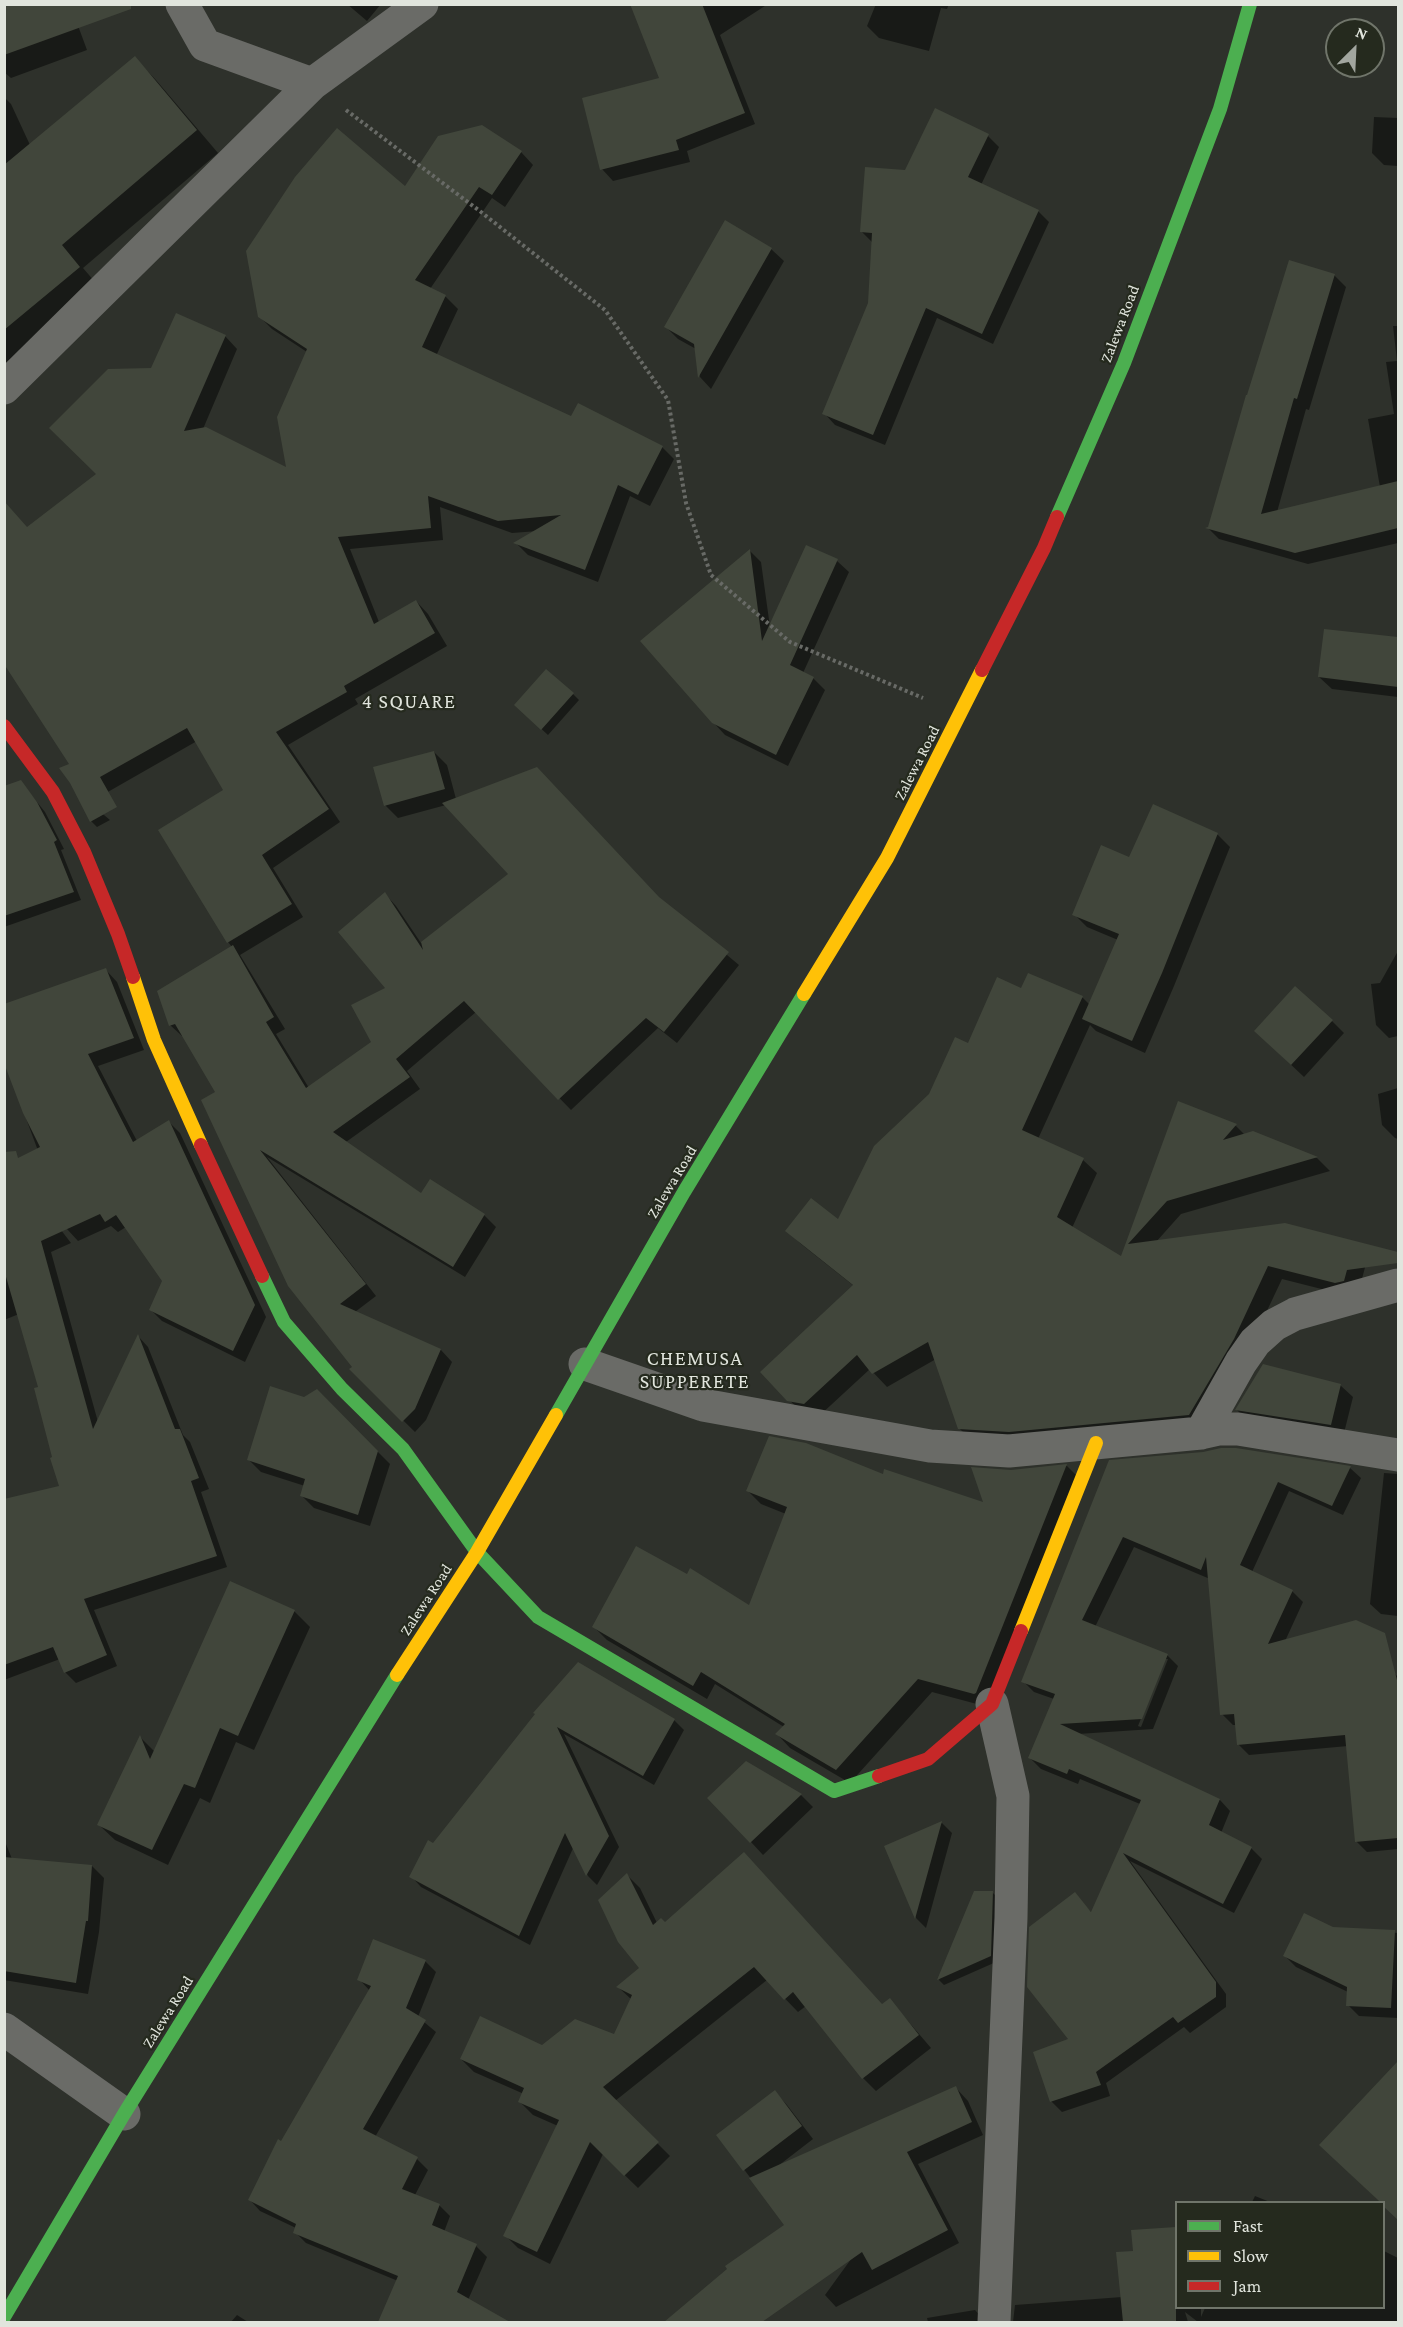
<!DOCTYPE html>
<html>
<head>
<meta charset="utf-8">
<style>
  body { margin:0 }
  #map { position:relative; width:1403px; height:2327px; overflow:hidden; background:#2e312b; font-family:"Crimson Pro",serif }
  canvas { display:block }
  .frame { position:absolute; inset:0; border:6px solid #e1e5dd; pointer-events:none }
  .legend { position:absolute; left:1175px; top:2201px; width:210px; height:108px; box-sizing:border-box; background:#252a1e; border:2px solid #70756a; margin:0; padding:8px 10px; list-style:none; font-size:18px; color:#e1e5dd }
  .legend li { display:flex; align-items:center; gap:12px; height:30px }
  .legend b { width:30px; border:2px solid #70756a }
  .north { position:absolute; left:1325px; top:18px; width:60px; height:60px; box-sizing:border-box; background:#252a1e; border:2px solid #70756a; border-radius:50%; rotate:24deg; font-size:16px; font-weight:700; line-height:24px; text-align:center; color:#e1e5dd }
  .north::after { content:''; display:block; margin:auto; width:21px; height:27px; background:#a2a69f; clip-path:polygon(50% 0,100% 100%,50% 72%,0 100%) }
</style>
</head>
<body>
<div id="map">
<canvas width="1403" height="2327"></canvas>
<div class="frame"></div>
<ul class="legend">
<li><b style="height:8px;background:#4caf50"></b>Fast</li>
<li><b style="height:8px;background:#ffc107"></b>Slow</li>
<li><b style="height:8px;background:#c62828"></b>Jam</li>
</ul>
<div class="north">N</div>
</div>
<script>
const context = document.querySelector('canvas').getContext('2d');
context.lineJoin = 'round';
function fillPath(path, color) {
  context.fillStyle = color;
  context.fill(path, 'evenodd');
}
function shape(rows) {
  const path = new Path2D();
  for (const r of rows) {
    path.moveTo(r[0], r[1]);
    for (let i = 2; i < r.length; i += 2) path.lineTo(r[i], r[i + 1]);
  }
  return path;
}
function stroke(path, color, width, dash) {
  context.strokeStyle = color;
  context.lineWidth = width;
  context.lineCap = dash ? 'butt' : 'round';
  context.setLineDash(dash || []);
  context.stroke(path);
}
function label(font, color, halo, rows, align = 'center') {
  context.font = font + ' "Crimson Pro",serif';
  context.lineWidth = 4.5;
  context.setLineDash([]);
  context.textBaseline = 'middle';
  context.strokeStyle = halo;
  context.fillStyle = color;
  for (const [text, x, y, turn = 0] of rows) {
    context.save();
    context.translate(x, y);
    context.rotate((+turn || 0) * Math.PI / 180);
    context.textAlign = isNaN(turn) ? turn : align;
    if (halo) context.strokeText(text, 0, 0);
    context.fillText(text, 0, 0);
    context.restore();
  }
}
const shadow = shape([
  [4,4,70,4,87,50,11,78,4,72],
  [347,4,381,4,367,21],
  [651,4,768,4,720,35,755,124,687,151,690,162,613,181,602,169,661,79],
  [876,4,949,4,947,9,941,8,929,51,879,38,867,26],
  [135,58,156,80,218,153,83,268,101,289,4,371,4,97,11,104,30,145],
  [1374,117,1398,118,1398,166,1384,165,1372,153],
  [482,126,521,152,533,165,505,207,492,198,430,289,446,297,458,309,436,356,571,418,662,447,674,459,650,506,630,496,598,582,528,555,516,543,538,531,512,533,440,507,443,540,350,549,379,622,416,601,428,614,447,646,355,699,358,704,288,745,340,822,273,868,303,917,240,955,285,1029,276,1034,309,1088,372,1043,387,988,385,894,396,906,421,943,510,875,446,805,398,818,385,805,434,752,447,765,456,799,661,900,739,965,677,1043,658,1028,571,1110,476,1012,407,1071,420,1089,346,1142,421,1195,430,1181,484,1215,496,1227,465,1277,267,1157,376,1296,355,1312,441,1350,452,1362,426,1420,415,1432,351,1369,354,1367,217,1092,184,1036,182,1036,170,1025,232,947,228,942,225,791,197,741,99,797,28,528,98,474,152,369,225,336,237,349,203,429,288,470,307,352,272,329,259,316,405,188],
  [988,136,999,147,981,185,1038,211,1049,222,993,344,937,318,885,445,835,425,824,413,869,303,873,243,862,232,906,172],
  [771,249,784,261,711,389,700,377,696,349,678,339,666,327],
  [1334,275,1346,287,1309,410,1306,409,1277,512,1380,487,1368,419,1394,414,1386,362,1397,361,1393,326,1398,326,1398,543,1308,564,1219,539,1208,528],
  [807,547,837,561,849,572,803,673,813,678,825,690,788,766,725,735,713,722,750,551,761,562,770,627],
  [1325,630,1398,639,1398,697,1332,689,1319,677],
  [573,694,579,700,548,735,522,711],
  [21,782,45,812,64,849,61,850,81,900,4,927,4,788],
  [73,788,104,815,110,820,97,827,91,821],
  [1153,806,1218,835,1230,847,1174,986,1145,1053,1096,1031,1090,1025,1038,1139,1083,1160,1097,1173,1072,1228,1121,1258,1179,1103,1236,1126,1245,1135,1253,1132,1317,1158,1330,1171,1181,1214,1156,1242,1368,1256,1358,1294,1349,1296,1282,1279,1247,1353,1203,1429,973,1442,959,1428,936,1359,887,1387,870,1369,818,1417,803,1414,762,1372,854,1286,801,1244,787,1231,839,1221,930,1095,968,1045,1022,990,1029,975,1083,998,1090,1005,1118,940,1087,927,1074,914,1130,859],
  [1398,951,1398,1036,1389,1038,1376,1025,1371,984,1380,983],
  [106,970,117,982,144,1050,98,1066,137,1141,169,1122,180,1133,266,1317,245,1362,162,1321,151,1310,164,1281,126,1227,118,1232,111,1226,78,1241,67,1229,4,1059],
  [1332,1021,1344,1033,1304,1077,1268,1043],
  [1398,1088,1398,1139,1395,1138,1382,1125,1378,1094],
  [4,1156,71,1243,51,1252,98,1422,138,1336,148,1347,183,1435,190,1442,209,1489,201,1492,227,1567,94,1610,117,1666,76,1683,65,1672,60,1659,4,1680,4,1500,61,1487,39,1388,19,1314,4,1320],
  [1340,1385,1353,1397,1343,1437,1249,1422,1237,1410],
  [317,1391,390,1464,370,1526,314,1508,302,1496,305,1486,261,1472,248,1459,304,1398],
  [1110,1462,1350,1468,1361,1478,1343,1515,1289,1491,1252,1572,1292,1591,1303,1602,1286,1639,1297,1651,1394,1673,1398,1677,1398,1849,1367,1852,1356,1841,1348,1746,1249,1755,1238,1744,1236,1725,1233,1725,1222,1714,1210,1579,1134,1547,1095,1627,1167,1655,1178,1666,1153,1729,1078,1734,1220,1800,1230,1811,1221,1833,1251,1848,1262,1859,1234,1913,1130,1861,1226,1994,1226,2007,1190,2033,1184,2027,1106,2083,1110,2096,1062,2112,1051,2101,1071,2040,1074,1894,1092,1913,1140,1804,1080,1779,1078,1784,1041,1769,1030,1758,1054,1699,1034,1692,1023,1681],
  [1165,1659,1168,1659,1141,1727,1138,1726],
  [1067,1466,1080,1479,988,1707,932,1692,850,1783,790,1748,777,1734,784,1727,715,1684,707,1699,607,1640,594,1627,750,1607,786,1514,761,1504,748,1491,884,1476,985,1504,1011,1471],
  [1384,1473,1398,1474,1398,1616,1381,1614,1370,1604],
  [294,1611,310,1627,254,1750,236,1742,210,1803,200,1798,168,1865,115,1840,99,1825,140,1737,155,1752],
  [537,1715,674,1720,684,1730,654,1785,564,1734,619,1847,597,1885,588,1876,574,1846,530,1945,421,1887,411,1876],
  [746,1763,801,1795,813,1807,763,1855,751,1842],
  [942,1823,952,1833,926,1928,916,1918,886,1847],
  [4,1839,12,1859,92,1866,104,1878,99,1932,88,1994,4,1980],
  [627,1875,640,1888,657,1923,665,1924,882,2005,890,2000,931,2048,876,2091,863,2078,806,2006,798,2012,767,1980,615,2101,670,2156,638,2188,603,2154,550,2264,518,2248,505,2235,558,2126,533,2115,520,2102,524,2094,474,2072,461,2059,615,2036,632,2000,618,1987,641,1969],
  [975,1892,992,1892,998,1898,996,1962,944,1985,939,1980],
  [1333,1928,1398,1933,1398,2018,1359,2016,1348,2005,1348,1992,1296,1967,1285,1956],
  [425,1961,436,1972,418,2017,436,2032,375,2137,417,2159,428,2170,415,2195,439,2205,450,2216,444,2232,476,2246,487,2257,468,2300,507,2322,380,2322,398,2281,306,2243,295,2232,296,2228,260,2211,250,2200,370,1991,359,1979],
  [1385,2077,1398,2089,1398,2219,1332,2156],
  [956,2088,968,2101,983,2135,918,2164,959,2243,836,2307,825,2295,883,2215,758,2322,667,2322,729,2269,786,2225,718,2135,775,2092,787,2105,813,2139,778,2166],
  [1255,2196,1270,2202,1252,2202],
  [1176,2228,1176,2308,1201,2308,1201,2317,1205,2308,1384,2308,1384,2251,1398,2258,1398,2322,1198,2322,1185,2312,1188,2322,1013,2322,1015,2305,1122,2297,1134,2252,1133,2231],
  [975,2310,986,2322,928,2322,927,2318],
  [237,2315,248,2322,231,2322]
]);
const building = shape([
  [4,4,131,4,131,9,4,55],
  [630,4,702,4,745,113,676,140,679,150,600,170,582,98,659,78],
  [135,56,197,130,62,245,80,267,4,330,4,165],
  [935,108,989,134,968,177,1039,210,982,334,926,308,873,435,822,414,868,303,872,233,860,232,865,167,905,170],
  [482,125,522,151,492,195,479,187,415,280,446,295,422,347,571,416,578,403,663,446,638,495,618,485,585,570,513,543,561,515,498,521,428,496,431,528,338,537,374,624,416,600,435,633,344,686,347,692,276,732,329,809,262,855,292,904,227,943,158,830,223,790,187,728,100,777,117,807,90,822,70,783,59,768,69,764,4,664,4,501,27,527,96,474,49,428,108,369,151,368,176,313,226,335,184,431,206,427,286,467,277,417,307,349,258,317,246,251,295,177,337,128,405,186,438,136],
  [725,220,772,248,698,378,694,344,664,327],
  [1289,260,1335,274,1297,399,1294,398,1261,514,1398,481,1398,528,1295,553,1205,528,1208,527,1246,395,1247,395],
  [806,545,838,559,790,665,814,677,776,755,712,723,640,641,750,549,762,641],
  [1324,629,1398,637,1398,687,1318,677],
  [546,669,574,693,541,730,514,705],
  [434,751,445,789,384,806,373,767],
  [537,767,659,897,729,952,664,1032,646,1018,558,1100,464,1001,396,1059,410,1077,333,1132,421,1193,430,1179,485,1214,453,1267,260,1150,366,1284,340,1304,441,1349,415,1409,402,1422,349,1369,352,1367,288,1286,201,1100,215,1092,175,1024,169,1026,157,991,233,945,274,1017,266,1022,306,1088,371,1042,351,1005,385,988,338,932,385,892,423,950,421,942,508,874,442,803],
  [21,780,37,802,57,840,54,842,74,892,4,916,4,786],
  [1153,804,1218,833,1162,973,1132,1041,1082,1019,1119,934,1072,915,1101,845,1129,857],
  [106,968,134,1038,88,1054,133,1142,169,1120,255,1305,233,1351,149,1310,162,1281,116,1215,105,1222,100,1214,41,1241,93,1429,138,1334,175,1429,180,1429,199,1478,191,1481,217,1556,84,1599,107,1655,64,1673,53,1647,4,1665,4,1499,59,1486,50,1458,52,1457,34,1388,38,1387,4,1270,4,1152,16,1151,18,1158,40,1147,23,1113,4,1063,4,1004],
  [1028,973,1083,996,1022,1130,1084,1158,1057,1217,1121,1256,1178,1101,1237,1124,1223,1140,1253,1131,1318,1157,1167,1201,1128,1244,1285,1223,1398,1252,1398,1263,1347,1270,1344,1281,1335,1283,1268,1266,1234,1339,1189,1415,1009,1432,958,1429,928,1342,872,1374,857,1355,804,1404,787,1401,760,1372,853,1285,785,1231,811,1198,838,1219,874,1146,929,1094,955,1037,968,1043,997,977,1021,988],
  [1295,986,1333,1020,1291,1065,1254,1031],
  [1263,1364,1341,1384,1331,1425,1235,1410],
  [270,1386,304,1397,317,1389,378,1451,358,1515,300,1496,305,1479,247,1460],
  [769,1436,806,1443,883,1474,884,1469,983,1502,971,1467,1011,1470,1067,1464,976,1693,974,1694,918,1679,836,1770,775,1734,785,1724,701,1672,693,1686,592,1627,636,1546,687,1574,690,1568,749,1605,787,1507,746,1491],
  [1221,1448,1236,1448,1351,1466,1332,1506,1278,1482,1240,1565,1293,1590,1268,1644,1356,1620,1385,1633,1398,1684,1398,1838,1355,1842,1345,1735,1237,1745,1234,1714,1220,1715,1206,1557,1201,1570,1123,1537,1082,1620,1168,1654,1142,1719,1060,1724,1220,1799,1209,1825,1252,1847,1223,1904,1123,1853,1216,1982,1216,1997,1178,2023,1173,2017,1096,2072,1101,2085,1050,2102,1033,2052,1068,2039,1027,1987,1029,1927,1075,1892,1091,1912,1141,1800,1069,1769,1067,1774,1028,1758,1055,1694,1021,1682,1109,1460,1203,1452],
  [230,1581,295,1610,238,1736,220,1728,195,1788,184,1784,152,1850,97,1825,140,1735,150,1759],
  [578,1662,675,1719,643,1776,557,1727,609,1836,586,1876,565,1833,519,1936,409,1877,428,1840,433,1843,535,1714,533,1713],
  [746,1761,802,1794,750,1843,707,1798],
  [942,1821,915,1919,884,1846],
  [744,1852,882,2004,890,1998,919,2035,862,2079,793,1992,784,2000,754,1967,603,2087,659,2142,624,2176,590,2142,537,2252,503,2236,559,2120,518,2102,524,2088,460,2059,480,2016,542,2045,575,2019,614,2034,632,1995,616,1987,639,1968,618,1942,598,1900,627,1873,653,1925,661,1918,665,1922],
  [4,1857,92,1865,88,1921,86,1921,76,1983,4,1971],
  [974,1891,993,1891,991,1956,937,1980],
  [1304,1913,1333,1927,1395,1930,1391,2008,1346,2006,1347,1987,1283,1956],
  [373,1939,426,1960,406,2008,426,2020,363,2129,418,2157,402,2189,440,2204,432,2225,477,2244,457,2292,510,2322,378,2322,398,2276,293,2233,296,2224,248,2200,278,2139,281,2141,371,1986,357,1980],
  [1398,2061,1398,2220,1383,2206,1383,2202,1380,2202,1319,2145],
  [956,2086,972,2122,907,2152,948,2230,872,2270,862,2252,762,2322,664,2322,727,2269,725,2266,784,2225,749,2178],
  [775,2090,802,2126,743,2171,716,2135],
  [1176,2227,1176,2322,1123,2322,1116,2252,1133,2251,1131,2230]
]);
const path = shape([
  [346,110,481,212,605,310,668,400,686,503,711,575,790,642,923,698]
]);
const street = shape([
  [182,4,205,45,312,84],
  [4,388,312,84,422,4],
  [585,1364,703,1405,930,1446,1009,1451,1201,1433,1219,1429,1238,1429,1398,1455],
  [1201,1433,1241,1362,1255,1342,1274,1325,1295,1314,1398,1285],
  [992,1704,1013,1796,1011,1918,994,2322],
  [4,2029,124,2114]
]);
const fast = shape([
  [1057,517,1124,363,1220,109,1250,4],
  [262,1276,284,1322,342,1389,403,1449,477,1552,538,1617,834,1791,879,1776],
  [556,1415,684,1192,804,994],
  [4,2317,124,2114,397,1675]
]);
const slow = shape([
  [133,977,154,1040,201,1145],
  [804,994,887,858,982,670],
  [1021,1631,1096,1443],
  [397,1675,477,1552,556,1415]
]);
const jam = shape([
  [982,670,1044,548,1057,517],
  [4,726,53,792,84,852,118,934,133,977],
  [201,1145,262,1276],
  [879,1776,928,1759,992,1704,1021,1631]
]);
const streetNames = [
  ["Zalewa Road",1120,324,-69],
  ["Zalewa Road",917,763,-63],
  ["Zalewa Road",672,1182,-59],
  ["Zalewa Road",426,1600,-57],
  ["Zalewa Road",168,2012,-58]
];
const quarterNames = [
  ["4 SQUARE",409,702],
  ["CHEMUSA",695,1359],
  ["SUPPERETE",695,1382]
];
fillPath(shadow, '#0007');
fillPath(building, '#41463b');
stroke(path, '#686a66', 4, [3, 3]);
stroke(street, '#6a6b67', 33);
stroke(fast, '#4caf50', 14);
stroke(slow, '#ffc107', 14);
stroke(jam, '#c62828', 14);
label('16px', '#e1e5dd', '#252a1e', streetNames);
context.letterSpacing = '1.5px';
label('20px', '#e1e5dd', '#252a1e', quarterNames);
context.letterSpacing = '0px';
</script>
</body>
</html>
